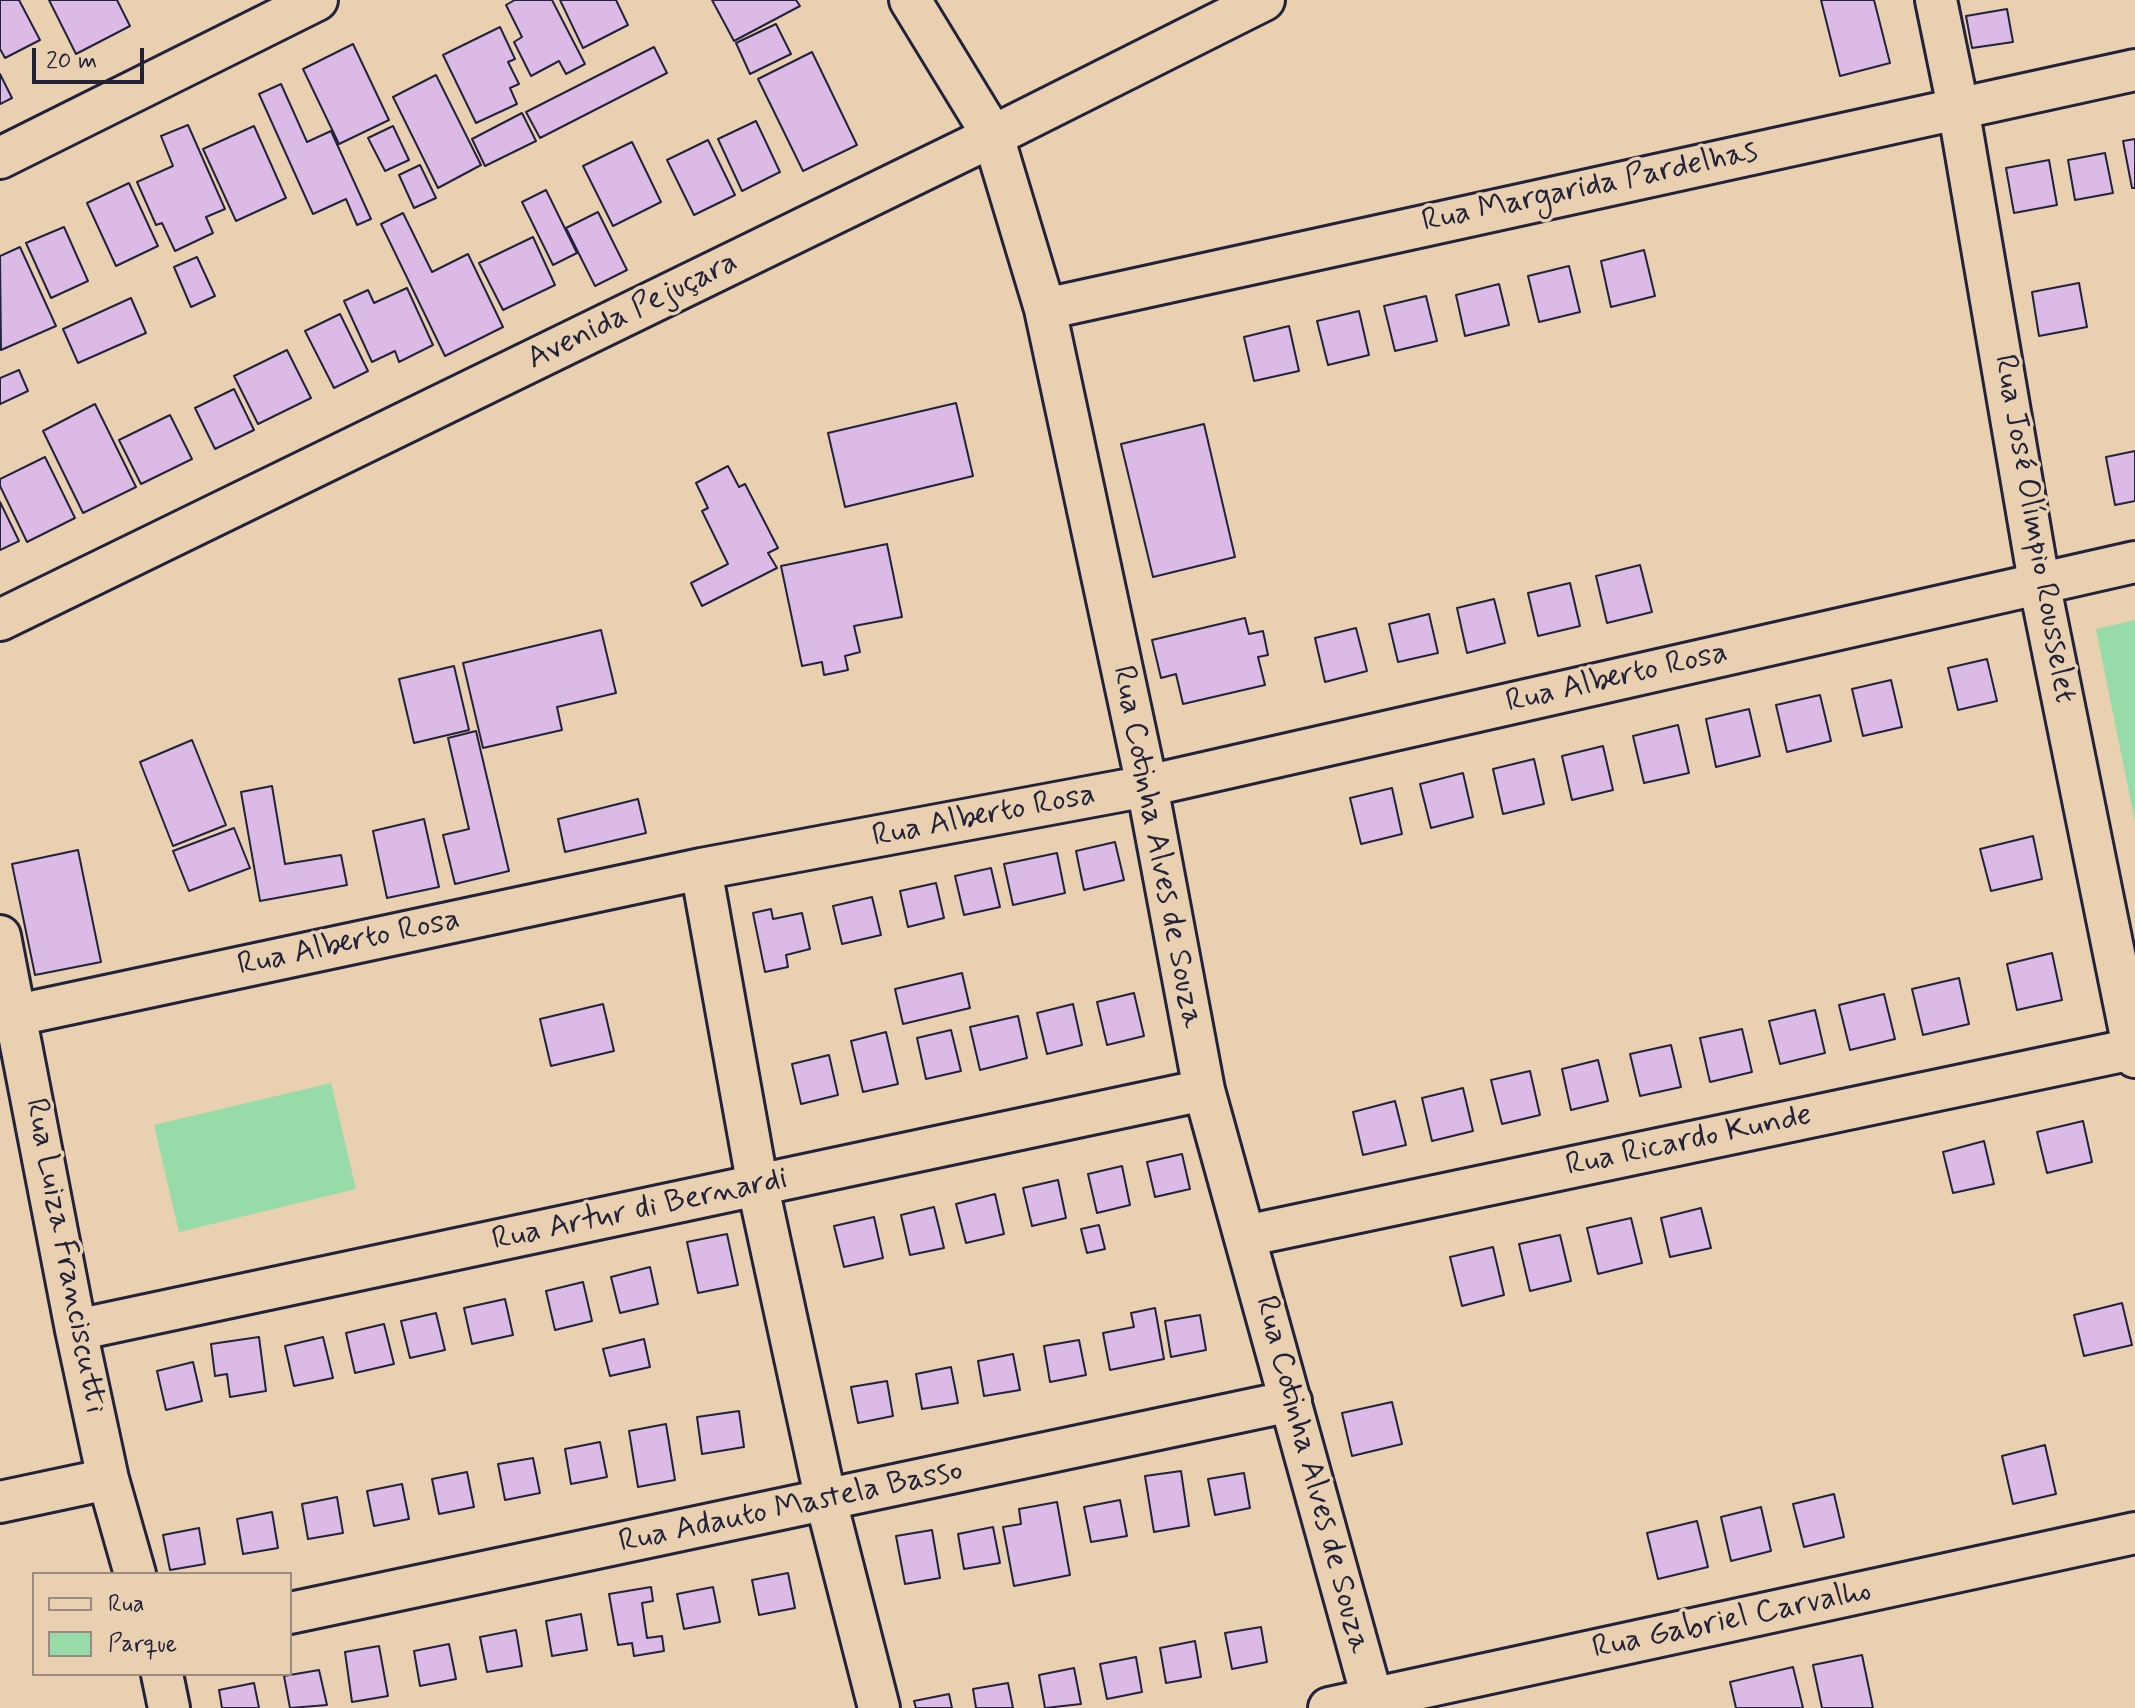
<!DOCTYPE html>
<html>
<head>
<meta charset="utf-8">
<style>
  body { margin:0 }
  #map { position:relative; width:2135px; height:1708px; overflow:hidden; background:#e8d0b1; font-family:Mynerve,sans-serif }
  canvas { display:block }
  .legend { position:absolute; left:32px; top:1572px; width:260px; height:104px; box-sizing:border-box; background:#e8d0b1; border:2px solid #998a82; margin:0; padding:10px 14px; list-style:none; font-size:24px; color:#22223b }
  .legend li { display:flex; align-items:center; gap:16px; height:40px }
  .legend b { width:40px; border:2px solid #998a82 }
  .scale { position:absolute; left:32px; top:48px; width:112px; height:36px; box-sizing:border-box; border:4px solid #22223b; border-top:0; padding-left:10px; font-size:24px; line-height:28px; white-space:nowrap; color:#22223b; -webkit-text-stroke:6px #e8d0b1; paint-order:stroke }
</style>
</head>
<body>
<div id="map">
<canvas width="2135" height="1708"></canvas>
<ul class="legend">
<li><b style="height:10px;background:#e8d0b1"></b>Rua</li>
<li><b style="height:22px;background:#96dba8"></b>Parque</li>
</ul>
<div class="scale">20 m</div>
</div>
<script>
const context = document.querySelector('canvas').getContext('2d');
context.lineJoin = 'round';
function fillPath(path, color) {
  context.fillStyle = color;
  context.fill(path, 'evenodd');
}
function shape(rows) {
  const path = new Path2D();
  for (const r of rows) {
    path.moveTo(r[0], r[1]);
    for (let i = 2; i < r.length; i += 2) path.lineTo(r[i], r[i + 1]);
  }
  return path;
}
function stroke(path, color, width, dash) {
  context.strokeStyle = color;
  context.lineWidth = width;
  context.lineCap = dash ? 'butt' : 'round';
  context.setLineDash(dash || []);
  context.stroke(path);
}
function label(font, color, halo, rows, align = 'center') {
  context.font = font + ' Mynerve,sans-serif';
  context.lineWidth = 7;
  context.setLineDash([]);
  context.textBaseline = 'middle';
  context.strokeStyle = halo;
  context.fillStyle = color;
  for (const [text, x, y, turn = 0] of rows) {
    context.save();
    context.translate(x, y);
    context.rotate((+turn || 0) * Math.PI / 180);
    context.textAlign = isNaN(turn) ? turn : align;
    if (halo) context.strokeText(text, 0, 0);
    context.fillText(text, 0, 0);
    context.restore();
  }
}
const green = shape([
  [2135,620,2135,822,2096,629],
  [331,1083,356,1189,179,1232,154,1125]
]);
const building = shape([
  [0,0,19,0,40,40,5,58,0,49,0,0],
  [49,0,117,0,130,26,76,54,49,0],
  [515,0,552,0,585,64,566,74,559,61,531,76,514,42,522,37,506,5,515,0],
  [560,0,616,0,628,25,583,48,560,0],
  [712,0,796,0,800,6,734,41,712,0],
  [1821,0,1874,0,1890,63,1840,76,1821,0],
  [2007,9,2013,42,1972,48,1966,16,2007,9],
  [776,24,791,54,750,74,736,43,776,24],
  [500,27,515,59,508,62,519,84,510,88,517,104,476,123,443,55,500,27],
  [353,44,389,120,339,144,303,69,353,44],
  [654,47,667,73,540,138,526,112,654,47],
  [812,52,857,145,803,171,758,79,812,52],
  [0,74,12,98,0,104,0,74],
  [436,75,481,165,438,188,393,97,436,75],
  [281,84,307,142,331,131,371,219,357,225,346,199,313,214,259,94,281,84],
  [522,113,536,141,485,166,472,139,522,113],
  [756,121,780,172,742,191,718,139,756,121],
  [188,125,225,209,206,217,213,233,175,251,162,223,156,225,137,182,173,166,161,136,188,125],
  [254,126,286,198,236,221,203,149,254,126],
  [393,126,409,160,385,171,368,138,393,126],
  [2135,139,2135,188,2132,188,2123,141,2135,139],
  [708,140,735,195,694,215,667,160,708,140],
  [632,142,661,202,613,226,583,166,632,142],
  [2105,153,2113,193,2075,200,2068,160,2105,153],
  [2049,160,2057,205,2014,213,2006,168,2049,160],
  [420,165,436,198,414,208,399,175,420,165],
  [129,183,158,246,116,266,87,203,129,183],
  [546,190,577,253,553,265,522,202,546,190],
  [598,212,627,270,595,286,566,228,598,212],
  [403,213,432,272,468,254,503,327,445,356,381,224,403,213],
  [64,227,88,281,51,298,26,243,64,227],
  [533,237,555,285,503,310,479,263,533,237],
  [20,247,56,326,1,350,0,256,20,247],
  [1644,250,1655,296,1611,307,1601,261,1644,250],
  [197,257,215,296,191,307,174,267,197,257],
  [1569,266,1580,312,1539,322,1528,276,1569,266],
  [2079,283,2087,327,2039,336,2032,292,2079,283],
  [1499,284,1509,325,1465,336,1456,295,1499,284],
  [407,288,433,345,399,362,395,351,372,362,344,301,368,290,374,303,407,288],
  [1426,296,1437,341,1395,351,1384,306,1426,296],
  [131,298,146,333,78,363,63,329,131,298],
  [1359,311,1369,355,1328,365,1317,321,1359,311],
  [340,314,368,371,334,388,305,331,340,314],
  [1289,326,1299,371,1254,381,1244,337,1289,326],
  [287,350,311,398,258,424,234,376,287,350],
  [19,370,28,391,0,404,0,378,19,370],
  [234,389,254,430,215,449,195,408,234,389],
  [956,403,973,476,845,507,828,433,956,403],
  [95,404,136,487,83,513,43,431,95,404],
  [170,415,192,459,141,484,119,440,170,415],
  [1204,424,1235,557,1153,577,1121,444,1204,424],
  [2135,451,2135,501,2115,505,2106,457,2135,451],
  [45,457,75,518,27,542,0,486,0,479,45,457],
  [728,466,739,487,745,484,778,548,768,553,777,568,702,606,691,583,728,564,702,511,708,508,696,483,728,466],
  [0,502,19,541,0,550,0,502],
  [887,544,902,617,854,626,860,652,845,656,848,670,824,675,822,662,802,666,781,566,887,544],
  [1640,565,1652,612,1607,623,1596,576,1640,565],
  [1570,583,1580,626,1538,636,1528,593,1570,583],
  [1494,599,1505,643,1467,653,1457,608,1494,599],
  [1429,614,1438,653,1398,662,1389,624,1429,614],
  [1245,618,1249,634,1263,631,1268,655,1258,657,1265,685,1183,704,1176,674,1161,678,1152,640,1245,618],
  [1356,628,1367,671,1325,682,1315,638,1356,628],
  [601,630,616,693,557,707,562,730,483,748,463,663,601,630],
  [1987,659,1997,701,1958,710,1948,668,1987,659],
  [454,666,469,730,414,743,399,679,454,666],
  [1891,680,1902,727,1863,736,1852,689,1891,680],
  [1820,695,1831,741,1787,752,1776,705,1820,695],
  [1749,709,1760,756,1716,767,1706,719,1749,709],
  [1678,725,1689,773,1644,783,1633,736,1678,725],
  [476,731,509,871,455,884,443,835,469,829,448,738,476,731],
  [192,740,226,825,173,846,140,762,192,740],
  [1603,746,1613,790,1572,800,1562,756,1603,746],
  [1534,759,1544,804,1503,814,1493,769,1534,759],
  [1463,773,1473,817,1431,828,1420,784,1463,773],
  [272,786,285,864,341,855,347,885,260,901,241,792,272,786],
  [1392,788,1402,834,1361,844,1350,798,1392,788],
  [638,799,646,833,565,852,558,819,638,799],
  [424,819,439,887,387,898,373,831,424,819],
  [234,828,250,868,189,891,173,851,234,828],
  [2033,836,2042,879,1991,891,1980,849,2033,836],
  [1115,842,1124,880,1084,890,1076,851,1115,842],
  [78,850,101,962,35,975,12,864,78,850],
  [1057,853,1065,893,1013,905,1004,864,1057,853],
  [991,868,1000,907,964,915,955,876,991,868],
  [936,883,944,918,908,927,900,891,936,883],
  [872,897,881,935,842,944,833,906,872,897],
  [771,909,773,919,802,913,810,949,786,955,788,967,765,972,753,913,771,909],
  [2052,953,2062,1000,2017,1010,2007,964,2052,953],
  [962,973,970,1008,903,1024,895,989,962,973],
  [1959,978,1969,1024,1923,1035,1912,989,1959,978],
  [1134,993,1144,1036,1107,1045,1097,1002,1134,993],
  [1884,994,1895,1039,1850,1050,1839,1005,1884,994],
  [603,1004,614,1051,551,1066,540,1019,603,1004],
  [1073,1004,1082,1045,1047,1054,1037,1013,1073,1004],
  [1815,1010,1825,1053,1780,1064,1769,1021,1815,1010],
  [1018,1016,1027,1058,980,1070,970,1027,1018,1016],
  [1742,1029,1752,1072,1710,1082,1700,1038,1742,1029],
  [951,1030,961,1071,926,1079,917,1038,951,1030],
  [886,1032,898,1084,863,1092,851,1041,886,1032],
  [1671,1045,1681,1087,1640,1096,1630,1054,1671,1045],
  [829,1055,838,1095,801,1104,792,1064,829,1055],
  [1598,1060,1608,1101,1571,1110,1562,1069,1598,1060],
  [1530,1071,1540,1115,1502,1124,1491,1080,1530,1071],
  [1463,1088,1473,1131,1432,1141,1422,1098,1463,1088],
  [1395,1101,1406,1145,1363,1155,1353,1112,1395,1101],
  [2083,1121,2092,1162,2047,1173,2037,1132,2083,1121],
  [1984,1141,1994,1184,1953,1193,1943,1152,1984,1141],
  [1182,1154,1190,1189,1155,1197,1147,1162,1182,1154],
  [1122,1166,1130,1205,1097,1213,1088,1174,1122,1166],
  [1058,1180,1066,1218,1032,1226,1023,1188,1058,1180],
  [995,1194,1004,1234,966,1243,956,1204,995,1194],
  [934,1207,944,1248,910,1255,901,1215,934,1207],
  [1701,1208,1711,1248,1670,1257,1661,1218,1701,1208],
  [874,1217,883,1258,844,1267,834,1226,874,1217],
  [1631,1218,1642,1263,1598,1274,1587,1228,1631,1218],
  [1099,1225,1105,1249,1087,1253,1081,1229,1099,1225],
  [727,1234,738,1285,698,1293,687,1242,727,1234],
  [1560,1235,1571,1281,1530,1291,1519,1244,1560,1235],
  [1493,1247,1504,1295,1462,1306,1450,1257,1493,1247],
  [650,1267,658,1304,620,1313,611,1277,650,1267],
  [583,1282,592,1321,555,1330,546,1291,583,1282],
  [505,1299,513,1335,472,1344,464,1308,505,1299],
  [2122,1303,2132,1345,2084,1356,2074,1315,2122,1303],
  [1155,1308,1164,1359,1110,1370,1103,1333,1134,1327,1131,1313,1155,1308],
  [436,1313,445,1350,410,1358,401,1321,436,1313],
  [1200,1315,1206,1350,1171,1357,1165,1321,1200,1315],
  [384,1324,394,1364,355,1373,346,1333,384,1324],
  [259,1337,266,1391,230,1397,227,1374,215,1376,211,1344,259,1337],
  [323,1337,333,1378,294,1386,285,1346,323,1337],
  [644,1339,650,1367,610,1376,603,1349,644,1339],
  [1079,1340,1086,1375,1050,1382,1044,1346,1079,1340],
  [1013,1354,1020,1390,984,1396,978,1361,1013,1354],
  [193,1362,202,1401,166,1410,157,1371,193,1362],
  [951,1367,958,1403,922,1409,916,1374,951,1367],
  [887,1381,893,1416,858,1423,851,1387,887,1381],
  [1392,1402,1402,1444,1352,1456,1342,1413,1392,1402],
  [739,1411,744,1447,702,1454,697,1417,739,1411],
  [666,1424,675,1480,638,1487,629,1431,666,1424],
  [600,1442,607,1477,571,1484,565,1449,600,1442],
  [2045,1445,2056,1494,2013,1504,2002,1456,2045,1445],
  [533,1458,540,1493,505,1500,498,1464,533,1458],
  [1181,1471,1189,1526,1154,1532,1145,1476,1181,1471],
  [467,1472,474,1507,439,1514,432,1479,467,1472],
  [1244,1473,1250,1508,1215,1515,1208,1479,1244,1473],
  [402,1484,409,1519,374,1526,367,1491,402,1484],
  [1834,1494,1844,1537,1804,1547,1793,1504,1834,1494],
  [337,1497,343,1533,308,1539,302,1504,337,1497],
  [1120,1500,1127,1536,1091,1542,1084,1507,1120,1500],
  [1057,1502,1070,1575,1014,1586,1003,1527,1021,1524,1019,1509,1057,1502],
  [1761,1507,1771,1551,1731,1561,1721,1517,1761,1507],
  [272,1512,278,1548,243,1554,237,1519,272,1512],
  [1697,1521,1708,1567,1658,1579,1647,1533,1697,1521],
  [993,1527,1000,1563,964,1569,958,1534,993,1527],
  [199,1528,205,1564,170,1570,163,1535,199,1528],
  [932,1530,940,1578,905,1584,896,1536,932,1530],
  [788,1573,795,1608,759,1615,752,1580,788,1573],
  [651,1587,653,1601,642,1603,647,1638,662,1636,664,1651,634,1656,632,1643,618,1645,609,1594,651,1587],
  [713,1587,720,1622,684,1629,677,1594,713,1587],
  [581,1614,587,1650,552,1656,546,1621,581,1614],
  [1261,1627,1267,1662,1232,1669,1225,1633,1261,1627],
  [516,1630,522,1666,487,1672,480,1637,516,1630],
  [1195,1641,1201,1677,1166,1683,1160,1648,1195,1641],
  [449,1644,456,1679,420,1686,414,1651,449,1644],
  [379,1646,388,1696,352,1702,345,1652,379,1646],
  [1862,1655,1873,1708,1822,1708,1813,1665,1862,1655],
  [1136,1657,1142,1692,1107,1699,1100,1664,1136,1657],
  [1793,1667,1803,1708,1736,1708,1730,1682,1793,1667],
  [1074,1668,1081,1704,1045,1708,1039,1675,1074,1668],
  [319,1670,327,1705,290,1708,284,1676,319,1670],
  [254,1683,259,1708,222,1708,219,1690,254,1683],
  [1008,1683,1013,1708,976,1708,973,1689,1008,1683],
  [949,1694,952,1708,916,1708,914,1701,949,1694]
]);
const minor = shape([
  [910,0,993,136,1045,309,1147,786,1204,1090,1375,1708],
  [1936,0,1958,107,2039,582,2135,1057],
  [0,158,317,0],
  [1045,309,2135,70],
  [0,620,993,136,1264,0],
  [701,869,758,1187,826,1501,879,1708],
  [0,936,76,1330,108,1479,135,1574],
  [17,1015,701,869,1147,786,2135,562],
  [1245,1236,2133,1049],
  [76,1330,1204,1090],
  [0,1502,108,1479],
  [290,1613,1291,1401],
  [162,1674,169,1708],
  [1329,1708,2135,1533]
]);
const streetNames = [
  ["Rua Margarida Pardelhas",1590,188,-12],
  ["Avenida Pejuçara",633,312,-26],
  ["Rua José Olímpio Rousselet",2033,529,80],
  ["Rua Alberto Rosa",1617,679,-13],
  ["Rua Alberto Rosa",984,817,-11],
  ["Rua Cotinha Alves de Souza",1156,847,79],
  ["Rua Alberto Rosa",349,944,-12],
  ["Rua Ricardo Kunde",1689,1142,-12],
  ["Rua Artur di Bernardi",640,1211,-12],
  ["Rua Luiza Franciscutti",64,1256,79],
  ["Rua Cotinha Alves de Souza",1311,1475,75],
  ["Rua Adauto Mastela Basso",791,1508,-12],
  ["Rua Gabriel Carvalho",1732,1621,-12]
];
fillPath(green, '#96dba8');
fillPath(building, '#dbbae6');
stroke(building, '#22223b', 2);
stroke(minor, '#22223b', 46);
stroke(minor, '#e8d0b1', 40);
label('32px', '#22223b', '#e8d0b1', streetNames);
</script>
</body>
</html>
